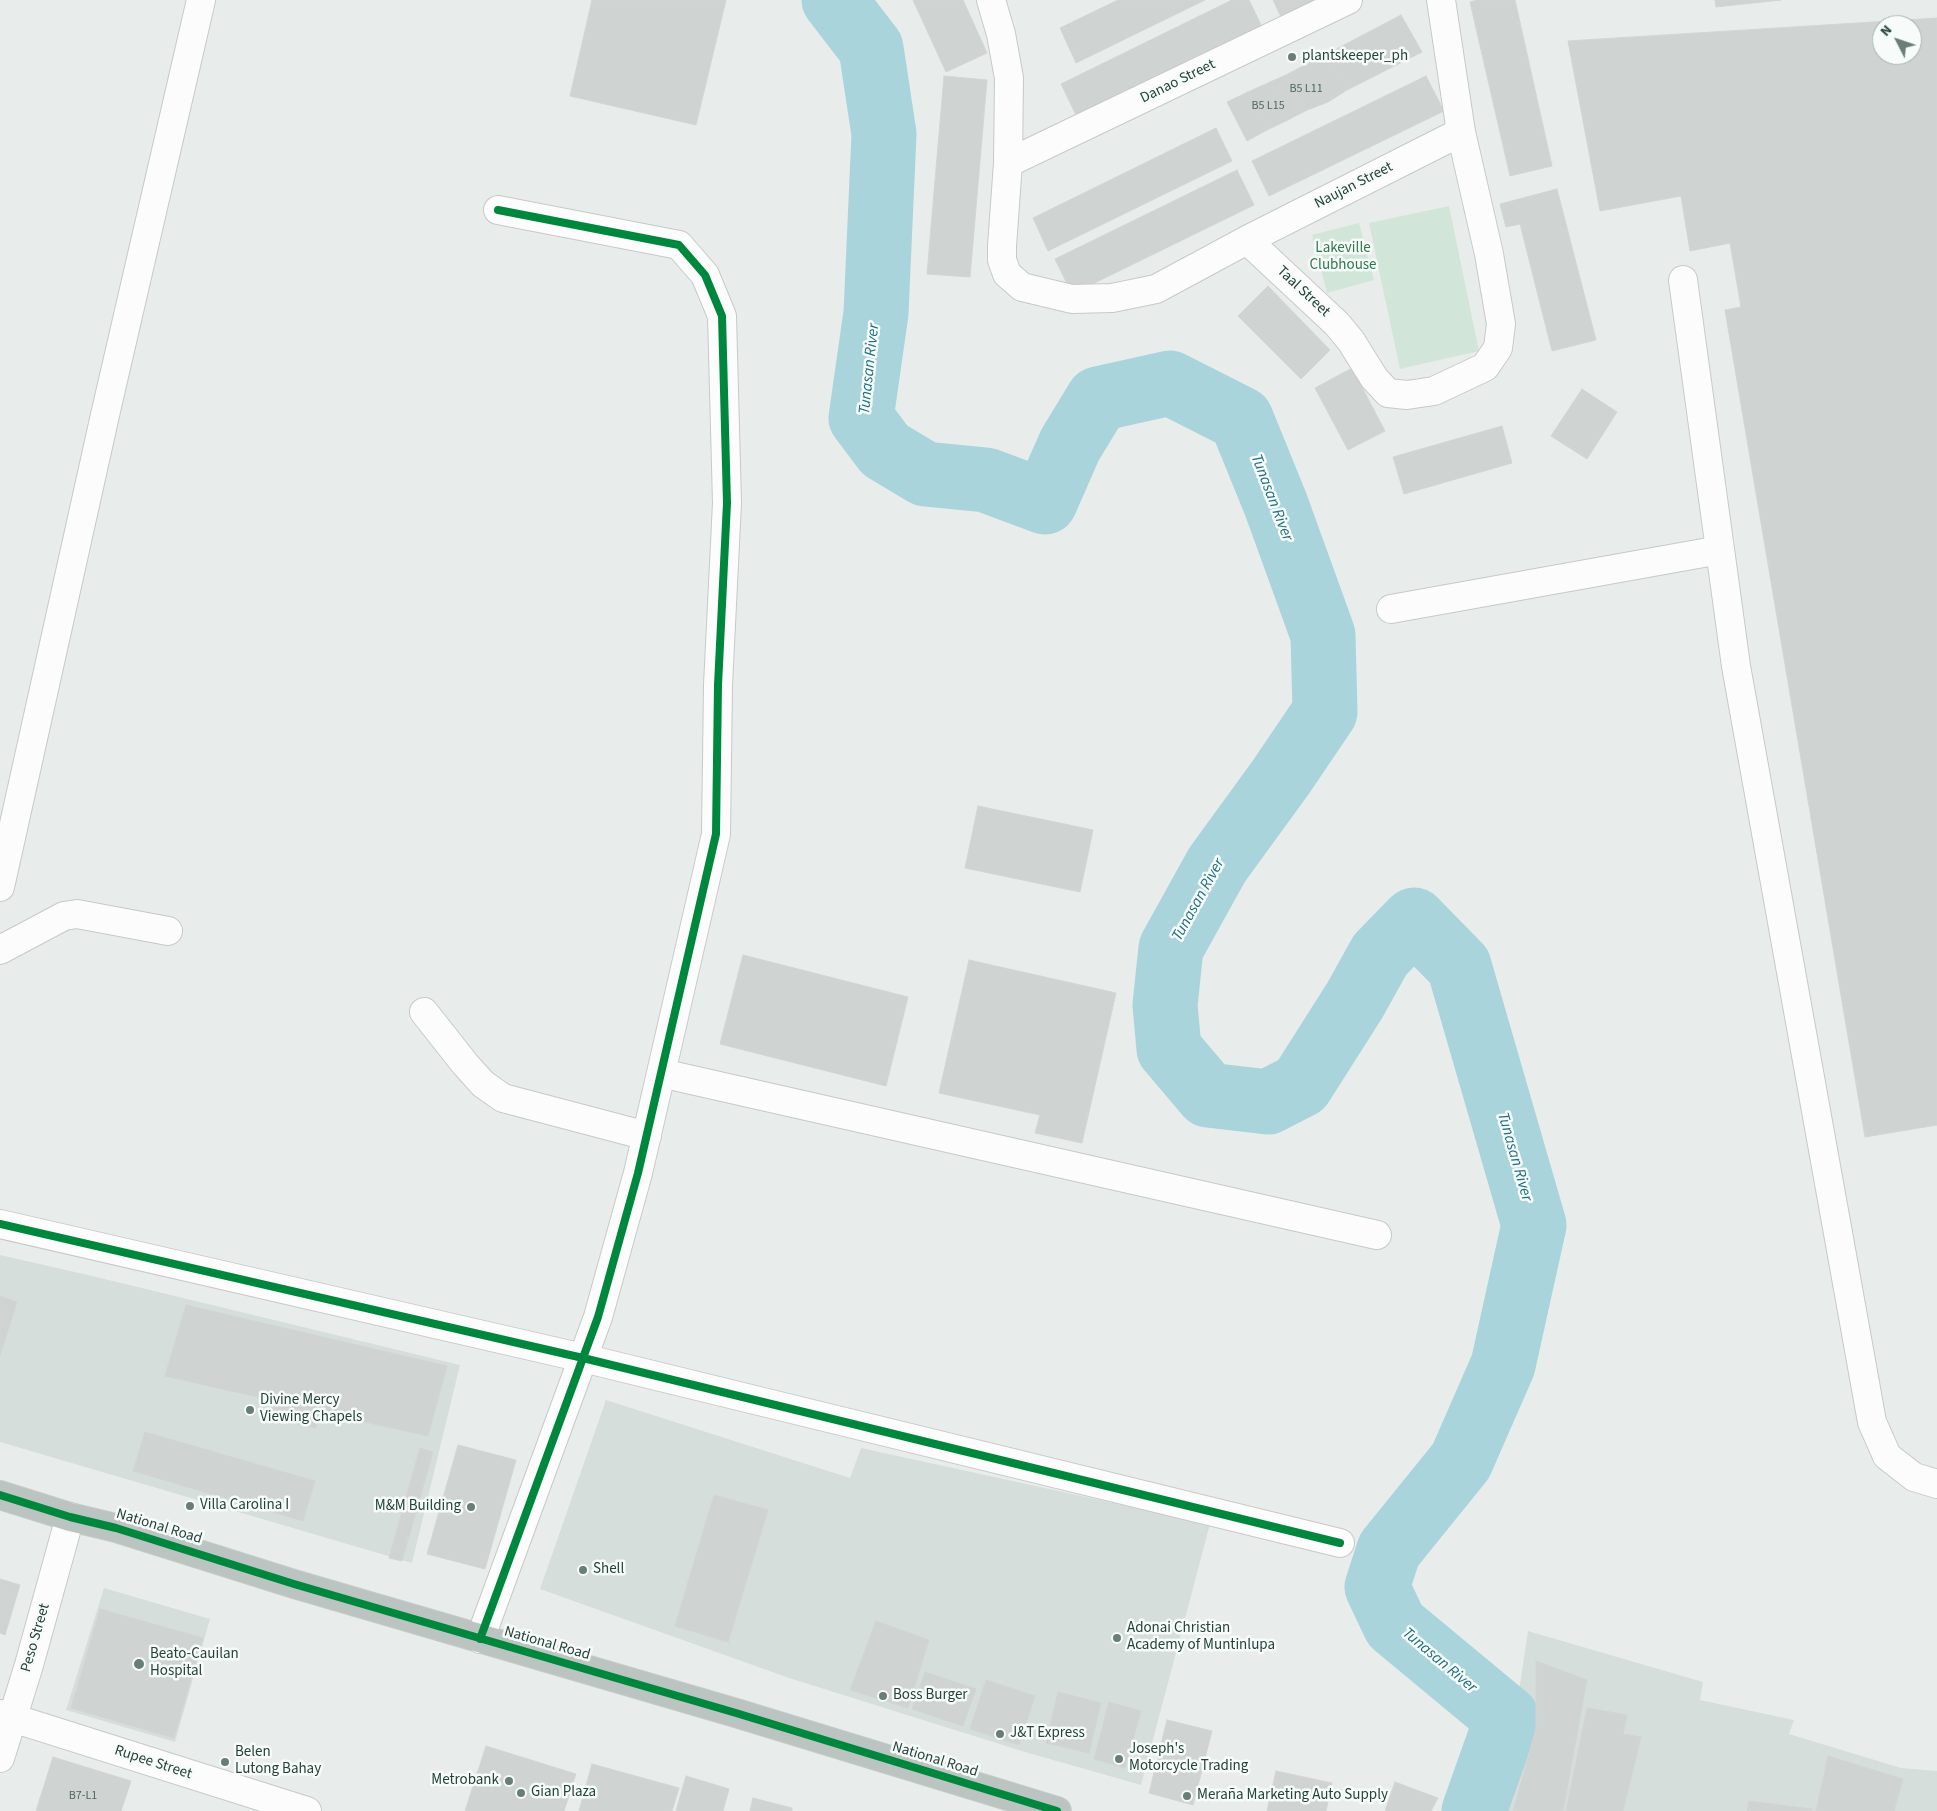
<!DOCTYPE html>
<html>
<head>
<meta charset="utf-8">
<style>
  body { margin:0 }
  #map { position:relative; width:1937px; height:1811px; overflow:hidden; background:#e8edeb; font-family:"Source Sans 3",sans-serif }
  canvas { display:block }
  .north { position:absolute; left:1872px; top:15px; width:50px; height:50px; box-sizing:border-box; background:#f7fbf9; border:1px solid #a3b1ad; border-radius:50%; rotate:311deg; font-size:14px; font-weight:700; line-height:20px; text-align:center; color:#24423a }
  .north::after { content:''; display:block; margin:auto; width:18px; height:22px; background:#697e78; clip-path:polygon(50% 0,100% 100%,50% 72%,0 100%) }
</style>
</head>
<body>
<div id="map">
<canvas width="1937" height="1811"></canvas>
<div class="north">N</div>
</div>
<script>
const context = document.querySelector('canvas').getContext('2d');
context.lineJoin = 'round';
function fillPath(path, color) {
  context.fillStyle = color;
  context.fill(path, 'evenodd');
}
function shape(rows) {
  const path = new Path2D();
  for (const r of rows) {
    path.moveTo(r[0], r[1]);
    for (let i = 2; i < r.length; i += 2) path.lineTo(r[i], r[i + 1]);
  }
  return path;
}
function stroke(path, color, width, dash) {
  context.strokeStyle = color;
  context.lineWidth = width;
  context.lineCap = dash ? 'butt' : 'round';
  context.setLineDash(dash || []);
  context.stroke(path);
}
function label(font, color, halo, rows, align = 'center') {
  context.font = font + ' "Source Sans 3",sans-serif';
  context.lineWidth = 5;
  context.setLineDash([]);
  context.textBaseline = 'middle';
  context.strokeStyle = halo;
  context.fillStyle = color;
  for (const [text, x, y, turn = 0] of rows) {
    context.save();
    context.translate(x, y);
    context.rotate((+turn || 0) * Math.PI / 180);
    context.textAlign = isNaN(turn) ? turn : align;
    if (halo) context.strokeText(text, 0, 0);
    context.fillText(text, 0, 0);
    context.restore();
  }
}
const built = shape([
  [0,1255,88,1275,460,1365,412,1563,0,1442],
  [606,1400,850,1478,861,1448,1210,1524,1141,1785,1025,1752,789,1678,540,1589],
  [104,1588,210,1619,175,1742,66,1710],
  [1528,1631,1703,1682,1700,1700,1794,1720,1789,1734,1901,1768,1937,1771,1937,1811,1501,1811]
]);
const green = shape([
  [1449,206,1479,351,1400,369,1369,223],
  [1359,223,1374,280,1327,293,1312,235]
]);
const river = shape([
  [834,0,871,48,884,134,876,313,861,418,885,450,925,474,986,480,1045,502,1070,445,1098,399,1170,383,1241,419,1276,505,1323,635,1325,712,1281,777,1217,865,1171,948,1165,1005,1169,1049,1208,1095,1268,1102,1301,1085,1355,1000,1380,955,1414,920,1459,966,1534,1225,1503,1365,1461,1461,1389,1550,1377,1587,1395,1625,1507,1718,1474,1811]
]);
const building = shape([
  [592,0,726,0,696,125,570,96,592,0],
  [913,0,963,0,987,53,946,72,913,0],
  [1118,0,1205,0,1076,63,1060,28,1118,0],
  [1232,0,1249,0,1263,29,1078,119,1061,84,1232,0],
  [1273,0,1321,0,1282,19,1273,0],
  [1477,0,1515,0,1552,166,1510,176,1470,2,1477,0],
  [1715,0,1781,0,1716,7,1715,0],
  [1401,15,1422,52,1347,90,1325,55,1401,15],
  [1937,18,1937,1125,1865,1137,1725,310,1741,307,1730,243,1690,251,1681,196,1600,211,1568,41,1937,18],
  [1882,25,1912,25,1912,55,1882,55,1882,25],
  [1325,55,1347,90,1328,102,1305,65,1325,55],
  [1305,65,1328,102,1305,111,1286,75,1305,65],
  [1286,75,1305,111,1288,120,1270,82,1286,75],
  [944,76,987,80,970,277,927,274,944,76],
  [1426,76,1444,111,1269,196,1252,161,1426,76],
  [1270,82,1288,120,1267,130,1248,92,1270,82],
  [1248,92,1267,130,1247,141,1227,102,1248,92],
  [1216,128,1232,161,1048,251,1033,218,1216,128],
  [1237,170,1254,205,1072,294,1055,259,1237,170],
  [1557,189,1596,340,1552,351,1520,224,1506,227,1500,204,1557,189],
  [1268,286,1330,350,1301,379,1238,316,1268,286],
  [1352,368,1385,431,1348,450,1315,388,1352,368],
  [1582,389,1617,412,1587,459,1551,436,1582,389],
  [1502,426,1512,463,1404,494,1393,457,1502,426],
  [978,806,1093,830,1080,892,965,868,978,806],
  [743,955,908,997,886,1086,720,1044,743,955],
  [969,960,1116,993,1082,1143,1035,1133,1040,1115,939,1093,969,960],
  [0,1296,17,1302,0,1356,0,1296],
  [186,1305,447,1366,428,1436,320,1412,316,1428,271,1418,275,1401,165,1376,186,1305],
  [145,1432,315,1481,303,1521,133,1471,145,1432],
  [458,1445,516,1460,485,1569,427,1554,458,1445],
  [420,1448,433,1452,402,1561,389,1558,420,1448],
  [714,1495,768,1510,728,1642,675,1626,714,1495],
  [0,1579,20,1585,5,1635,0,1633,0,1579],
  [100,1609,203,1638,174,1738,71,1708,100,1609],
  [876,1621,929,1640,908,1708,850,1690,876,1621],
  [1536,1661,1587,1680,1563,1811,1513,1811,1536,1729,1536,1661],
  [925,1672,976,1689,963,1726,912,1709,925,1672],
  [986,1680,1035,1696,1019,1745,970,1729,986,1680],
  [1058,1692,1101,1703,1089,1753,1046,1743,1058,1692],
  [1109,1702,1141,1711,1125,1768,1094,1759,1109,1702],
  [1587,1708,1627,1715,1623,1734,1641,1737,1623,1811,1566,1811,1587,1708],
  [1167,1720,1212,1731,1193,1805,1149,1793,1167,1720],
  [486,1746,576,1774,564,1811,465,1811,486,1746],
  [1828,1756,1903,1779,1894,1811,1816,1811,1828,1756],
  [53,1757,131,1781,121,1811,36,1811,53,1757],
  [592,1764,679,1788,672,1811,579,1811,592,1764],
  [1276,1771,1332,1783,1326,1811,1267,1811,1276,1771],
  [686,1776,729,1789,723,1811,676,1811,686,1776],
  [1395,1782,1438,1798,1431,1811,1385,1811,1395,1782],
  [753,1798,792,1808,792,1811,750,1811,753,1798],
  [1749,1801,1812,1809,1812,1811,1747,1811,1749,1801]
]);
const minor = shape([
  [991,0,1001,34,1009,78,1008,163,1002,246,1002,260,1007,274,1022,287,1072,299,1112,298,1156,289,1247,240,1337,324,1351,341,1374,378,1388,393,1407,395,1434,391,1485,367,1498,348,1501,324,1489,254,1461,132,1441,0],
  [1008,163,1348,0],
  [1247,240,1461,132],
  [1683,280,1736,666,1872,1422,1887,1456,1914,1477,1937,1484],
  [1391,609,1720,550],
  [0,887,105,415,201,0],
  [0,950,64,916,77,914,168,931],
  [424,1012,465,1064,483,1084,503,1098,647,1136],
  [661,1073,1377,1235],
  [0,1224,583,1358,1340,1543],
  [480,1639,598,1317,638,1173,716,834,718,685,727,503,722,316,705,275,679,245,498,210],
  [0,1714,307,1811],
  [0,1758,29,1665,70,1517]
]);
const highway = shape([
  [0,1495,70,1517,116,1528,294,1584,736,1713,1057,1811]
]);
const cycleway = shape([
  [0,1224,583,1358,1340,1543],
  [0,1495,70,1517,116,1528,294,1584,736,1713,1057,1811],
  [480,1639,598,1317,638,1173,716,834,718,685,727,503,722,316,705,275,679,245,498,210]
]);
const markers = [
  [1292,57,5,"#697e78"],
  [250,1410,5,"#697e78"],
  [190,1506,5,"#697e78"],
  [471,1507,5,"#697e78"],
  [583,1570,5,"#697e78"],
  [1117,1638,5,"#697e78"],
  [139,1664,6,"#697e78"],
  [883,1696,5,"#697e78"],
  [1000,1734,5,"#697e78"],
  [1119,1759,5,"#697e78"],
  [225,1762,5,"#697e78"],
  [509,1781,5,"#697e78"],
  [521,1793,5,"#697e78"],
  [1187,1796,5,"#697e78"]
];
const numberNames = [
  ["B5 L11",1306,89],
  ["B5 L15",1268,106],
  ["B7-L1",83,1796]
];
const poiNames = [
  ["plantskeeper_ph",1302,57],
  ["Divine Mercy",260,1401],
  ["Viewing Chapels",260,1418],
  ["Villa Carolina I",200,1506],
  ["M&M Building",461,1507,"right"],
  ["Shell",593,1570],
  ["Adonai Christian",1127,1629],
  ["Academy of Muntinlupa",1127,1646],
  ["Beato-Cauilan",150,1655],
  ["Hospital",150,1672],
  ["Boss Burger",893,1696],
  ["J&T Express",1010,1734],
  ["Joseph's",1129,1750],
  ["Motorcycle Trading",1129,1767],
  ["Belen",235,1753],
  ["Lutong Bahay",235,1770],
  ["Metrobank",499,1781,"right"],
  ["Gian Plaza",531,1793],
  ["Meraña Marketing Auto Supply",1197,1796]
];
const streetNames = [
  ["Danao Street",1178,82,-26],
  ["Naujan Street",1354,186,-27],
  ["Taal Street",1303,292,43],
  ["National Road",159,1527,17],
  ["Peso Street",36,1638,-74],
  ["National Road",547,1644,16],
  ["National Road",935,1760,17],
  ["Rupee Street",153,1763,18]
];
const parkNames = [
  ["Lakeville",1343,249],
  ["Clubhouse",1343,266]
];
const waterNames = [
  ["Tunasan River",870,369,-84],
  ["Tunasan River",1271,498,69],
  ["Tunasan River",1199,900,-61],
  ["Tunasan River",1514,1157,74],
  ["Tunasan River",1439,1661,40]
];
fillPath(built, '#d6dedb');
fillPath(green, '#d1e6d8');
stroke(river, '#a9d4db', 65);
fillPath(building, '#cfd4d2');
stroke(building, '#d1d6d4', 1);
stroke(minor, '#c5cac8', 30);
stroke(highway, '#c3ccc9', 30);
stroke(minor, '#fcfcfc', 28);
stroke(highway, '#bcc4c2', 28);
stroke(cycleway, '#00873e', 8);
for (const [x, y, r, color] of markers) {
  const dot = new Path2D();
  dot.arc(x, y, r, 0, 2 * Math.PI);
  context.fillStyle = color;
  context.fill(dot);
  stroke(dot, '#f7fbf9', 2);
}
label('12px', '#506761', null, numberNames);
label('15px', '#24423a', '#f7fbf9', poiNames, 'left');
label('15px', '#24423a', '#f7fbf9', streetNames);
label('15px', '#2d7a4b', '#f7fbf9', parkNames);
label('italic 16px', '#1c6f80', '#f7fbf9', waterNames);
</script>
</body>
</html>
